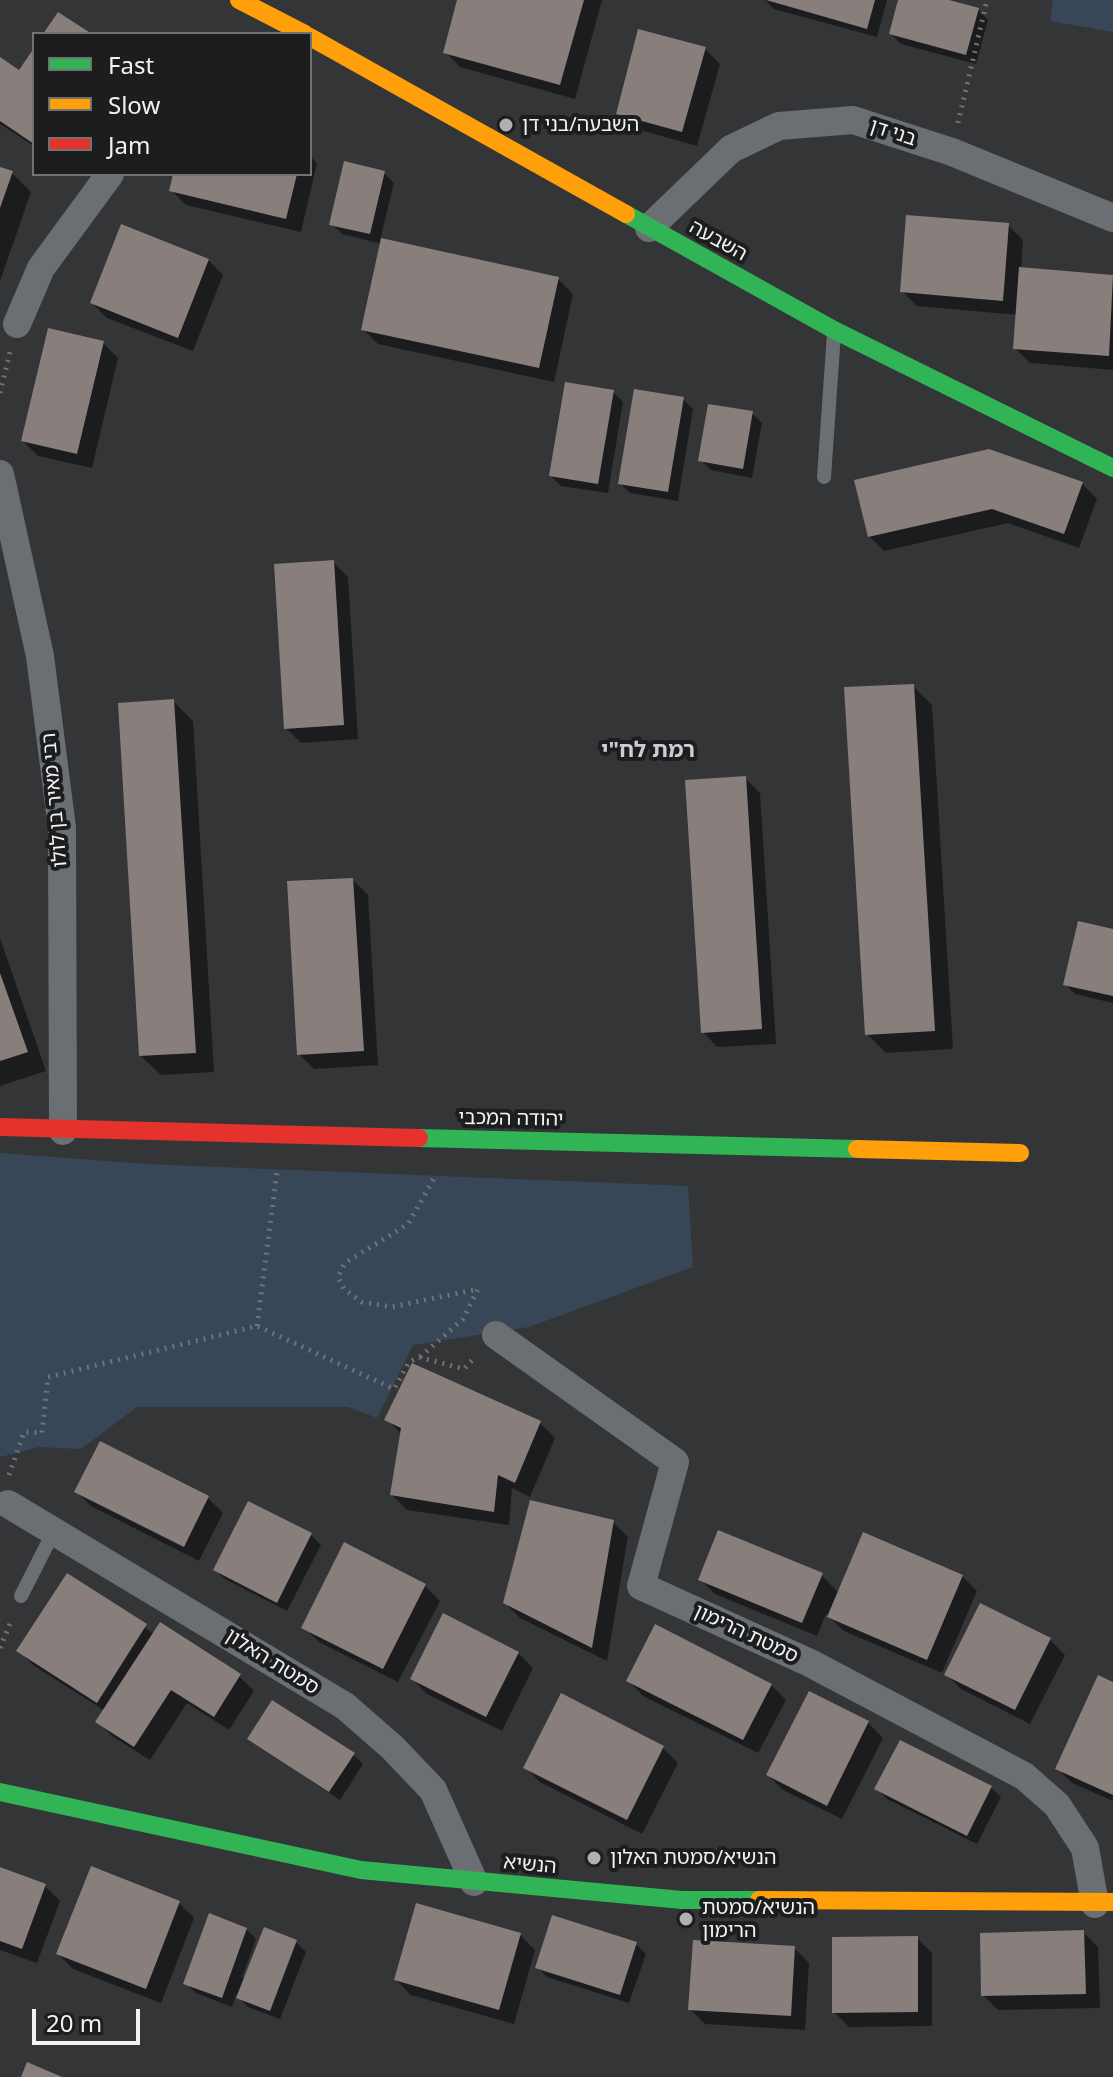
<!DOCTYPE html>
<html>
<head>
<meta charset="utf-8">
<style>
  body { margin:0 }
  #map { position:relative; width:1113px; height:2077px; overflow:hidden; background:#343537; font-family:"Noto Sans",sans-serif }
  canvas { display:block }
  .legend { position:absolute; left:32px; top:32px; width:280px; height:144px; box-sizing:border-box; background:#1c1d1e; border:2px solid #717273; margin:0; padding:10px 14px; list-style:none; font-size:24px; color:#f0f2f3 }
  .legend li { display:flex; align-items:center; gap:16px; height:40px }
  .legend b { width:40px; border:2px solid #717273 }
  .scale { position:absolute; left:32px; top:2009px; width:108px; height:36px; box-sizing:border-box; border:4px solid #f0f2f3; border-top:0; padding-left:10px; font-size:24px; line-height:28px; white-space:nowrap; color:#f0f2f3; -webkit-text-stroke:6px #1c1d1e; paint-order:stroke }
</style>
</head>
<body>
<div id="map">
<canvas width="1113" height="2077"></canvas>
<ul class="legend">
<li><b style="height:10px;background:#30b455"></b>Fast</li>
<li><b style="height:10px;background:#ff9f0a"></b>Slow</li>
<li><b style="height:10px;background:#e5322d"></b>Jam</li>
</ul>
<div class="scale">20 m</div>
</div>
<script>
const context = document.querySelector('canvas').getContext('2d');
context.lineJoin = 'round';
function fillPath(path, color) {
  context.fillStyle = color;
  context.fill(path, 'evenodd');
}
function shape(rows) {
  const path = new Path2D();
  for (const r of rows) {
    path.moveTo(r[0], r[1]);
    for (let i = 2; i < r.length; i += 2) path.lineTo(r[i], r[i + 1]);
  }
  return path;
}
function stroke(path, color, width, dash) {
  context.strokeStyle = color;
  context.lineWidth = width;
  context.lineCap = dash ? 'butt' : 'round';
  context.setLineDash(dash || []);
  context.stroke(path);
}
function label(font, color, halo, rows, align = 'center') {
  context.font = font + ' "Noto Sans","Noto Sans Hebrew",sans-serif';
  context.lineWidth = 8;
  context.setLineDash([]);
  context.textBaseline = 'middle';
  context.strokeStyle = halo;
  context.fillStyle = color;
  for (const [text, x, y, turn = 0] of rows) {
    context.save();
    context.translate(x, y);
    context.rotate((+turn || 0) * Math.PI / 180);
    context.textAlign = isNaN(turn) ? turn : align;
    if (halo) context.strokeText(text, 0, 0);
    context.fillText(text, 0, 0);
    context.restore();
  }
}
const green = shape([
  [1053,0,1113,0,1113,32,1050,21],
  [0,1153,147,1164,688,1186,693,1267,529,1327,413,1345,377,1418,348,1407,137,1407,81,1449,39,1447,0,1457]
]);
const shadow = shape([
  [459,0,602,0,575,99,460,67,445,52],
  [765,0,887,0,877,37,774,9],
  [900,0,942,0,978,10,988,20,976,64,901,44,891,34],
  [705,49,720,64,697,146,633,128,618,113],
  [34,51,34,146,0,124,0,60,19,73],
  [310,156,317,163,301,232,186,205,171,190,175,174,310,174],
  [0,169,12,173,31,192,0,281],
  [384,173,394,183,380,240,558,279,573,294,554,382,378,344,364,330,382,244,342,234,332,224],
  [1008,225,1023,240,1021,269,1113,277,1113,370,1030,363,1015,348,1018,315,917,306,902,291],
  [208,260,223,275,193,351,107,318,92,303],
  [103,343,118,358,92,468,38,456,23,441],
  [613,392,623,402,608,493,561,486,551,476],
  [683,399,693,409,678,501,630,493,620,483],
  [752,413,762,423,752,478,711,470,701,460],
  [1082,484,1097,499,1079,548,1008,523,884,551,869,536],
  [333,562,348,577,358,739,301,743,286,728],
  [913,686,932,705,953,1049,886,1053,867,1034],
  [174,702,193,721,214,1072,161,1075,141,1056],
  [745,778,760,793,776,1044,717,1047,703,1032],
  [353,880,368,895,378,1065,314,1069,299,1054],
  [1113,931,1113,1003,1075,994,1065,984],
  [0,938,46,1071,0,1086],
  [387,1419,540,1423,555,1438,530,1497,512,1488,509,1525,407,1510,392,1495,402,1435],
  [101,1444,208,1498,223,1513,199,1561,91,1506,76,1491],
  [249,1503,311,1535,321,1545,287,1611,225,1579,215,1570],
  [613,1522,628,1537,607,1661,520,1618,505,1603],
  [821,1575,839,1593,962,1576,977,1591,942,1673,844,1631,826,1614,817,1636,715,1594,700,1579],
  [67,1576,154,1634,239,1676,254,1691,229,1730,187,1703,150,1760,112,1736,98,1722,105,1711,33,1665,19,1651],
  [425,1586,440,1601,398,1682,319,1642,304,1627],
  [981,1605,1050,1640,1065,1655,1030,1724,961,1689,946,1674],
  [518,1653,533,1668,502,1731,427,1694,412,1679],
  [629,1681,771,1685,786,1700,758,1753,643,1696],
  [1113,1684,1113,1801,1072,1783,1057,1768],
  [810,1693,868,1723,883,1738,842,1819,783,1790,768,1775],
  [250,1739,353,1754,363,1764,340,1800],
  [663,1748,678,1763,642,1834,540,1782,525,1767],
  [991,1788,1001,1797,977,1844,887,1799,877,1789],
  [0,1869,45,1886,60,1901,37,1963,0,1950],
  [92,1869,179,1903,194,1918,161,2003,73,1969,58,1954],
  [246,1929,256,1939,242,1977,246,1978,296,1942,306,1952,280,2019,248,2007,236,1995,232,2007,196,1993,186,1983],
  [1083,1932,1098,1947,1100,2008,998,2010,983,1995],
  [520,1935,535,1950,514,2024,411,1995,396,1980],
  [917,1938,932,1953,932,2026,849,2027,834,2012],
  [636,1944,646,1954,629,2003,547,1977,537,1967],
  [794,1948,809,1963,805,2030,705,2024,690,2009]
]);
const building = shape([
  [457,0,584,0,560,85,443,53],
  [766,0,875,0,867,29],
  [898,0,949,0,979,8,966,55,889,34],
  [58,12,92,34,43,34],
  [638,29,706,47,682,132,616,114],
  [34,48,34,144,0,121,0,57,19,70],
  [344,161,385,171,370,234,329,225],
  [0,167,13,171,0,208],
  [173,174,297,174,286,219,169,191],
  [906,215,1009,223,1003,301,900,292],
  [121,224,209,259,178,338,90,303],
  [381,238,559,277,539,368,361,330],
  [1019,267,1113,275,1109,356,1013,349],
  [48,328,104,341,77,454,21,441],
  [565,382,614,390,598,484,549,476],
  [634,389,684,397,668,492,618,484],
  [708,404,753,411,743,469,698,461],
  [989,449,1083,482,1064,534,992,509,868,537,854,480],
  [334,560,344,725,284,729,274,564],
  [914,684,935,1031,865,1035,844,687],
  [174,699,196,1053,139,1056,118,703],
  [746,776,762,1029,701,1033,685,780],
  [353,878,364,1051,297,1055,287,881],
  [1078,921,1113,929,1113,996,1063,985],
  [0,973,28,1052,0,1061],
  [412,1363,541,1421,515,1483,498,1475,494,1512,390,1495,401,1428,384,1420],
  [100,1441,209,1496,184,1547,74,1492],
  [530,1500,614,1520,592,1648,503,1603],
  [248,1501,312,1533,277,1603,213,1570],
  [718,1530,823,1573,802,1623,698,1580],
  [863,1532,963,1575,927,1660,827,1617],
  [344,1542,426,1584,383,1669,301,1628],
  [67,1573,147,1624,97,1703,16,1651],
  [980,1603,1051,1638,1015,1710,944,1675],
  [443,1613,519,1652,486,1717,410,1679],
  [160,1622,241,1674,214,1717,171,1690,134,1747,95,1722],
  [655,1624,772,1684,743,1740,626,1681],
  [1098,1675,1113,1682,1113,1795,1055,1769],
  [809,1691,869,1721,827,1806,766,1775],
  [561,1693,664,1746,627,1820,523,1768],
  [272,1700,355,1753,329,1792,247,1739],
  [900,1740,992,1786,967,1836,874,1789],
  [91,1866,180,1901,146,1989,56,1954],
  [0,1867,46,1884,22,1949,0,1941],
  [416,1903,521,1933,499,2010,394,1980],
  [209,1913,247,1928,222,1998,183,1984],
  [552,1915,637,1942,620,1995,535,1968],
  [264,1927,297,1940,270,2011,236,1998],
  [1084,1930,1086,1994,981,1996,980,1933],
  [918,1936,918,2012,832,2013,832,1937],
  [693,1940,795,1946,791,2016,688,2010],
  [27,2062,62,2077,21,2077]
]);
const path = shape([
  [958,123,987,0],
  [0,393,10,352],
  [257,1326,277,1172],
  [420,1357,463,1319,478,1289,392,1307,362,1302,344,1289,338,1277,345,1263,408,1224,436,1175],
  [9,1475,24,1432,42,1433,48,1377,257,1326,394,1389,409,1362,419,1357,464,1369,475,1357],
  [0,1648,12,1619]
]);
const lane = shape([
  [824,477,834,333],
  [21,1596,54,1531]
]);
const street = shape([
  [649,228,731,149,779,126,853,120,952,152,1113,218],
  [17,324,41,268,110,174],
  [0,474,40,656,62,828,63,1131],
  [496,1335,675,1462,641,1586,810,1663,1024,1776,1057,1805,1085,1848,1095,1904],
  [8,1504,345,1706,393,1748,433,1790,474,1882]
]);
const fast = shape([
  [626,214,834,330,1113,468],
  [419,1138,857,1149],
  [0,1792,361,1870,682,1900,759,1900]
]);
const slow = shape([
  [239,0,305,34],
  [310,37,626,214],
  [857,1149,1020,1153],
  [759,1900,1113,1902]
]);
const jam = shape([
  [0,1127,419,1138]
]);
const markers = [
  [506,125,8,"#aeb0b1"],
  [594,1858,8,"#aeb0b1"],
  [686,1919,8,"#aeb0b1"]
];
const poiNames = [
  ["השבעה/בני דן",522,125],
  ["הנשיא/סמטת האלון",610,1858],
  ["הנשיא/סמטת",702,1908],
  ["הרימון",702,1931]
];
const streetNames = [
  ["בני דן",893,133,18],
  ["השבעה",718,241,29],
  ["רבי מאיר בן לולו",55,800,-95],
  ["יהודה המכבי",511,1119,1],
  ["סמטת הרימון",746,1634,25],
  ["סמטת האלון",272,1662,32],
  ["הנשיא",530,1865,5]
];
const neighbourhoodNames = [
  ["רמת לח\"י",648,751]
];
fillPath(green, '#374758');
fillPath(shadow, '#0007');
fillPath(building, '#887f7c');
stroke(path, '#707275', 5, [2, 6]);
stroke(lane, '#6b6f73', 14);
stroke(street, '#6b6f73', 28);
stroke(fast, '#30b455', 18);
stroke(slow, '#ff9f0a', 18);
stroke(jam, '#e5322d', 18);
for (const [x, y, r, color] of markers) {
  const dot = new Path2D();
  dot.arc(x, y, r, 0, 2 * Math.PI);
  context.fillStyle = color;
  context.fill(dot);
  stroke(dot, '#1c1d1e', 3);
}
label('20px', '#f0f2f3', '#1c1d1e', poiNames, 'left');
label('20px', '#f0f2f3', '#1c1d1e', streetNames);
label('bold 22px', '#cbcdd0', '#1c1d1e', neighbourhoodNames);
</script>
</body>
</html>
